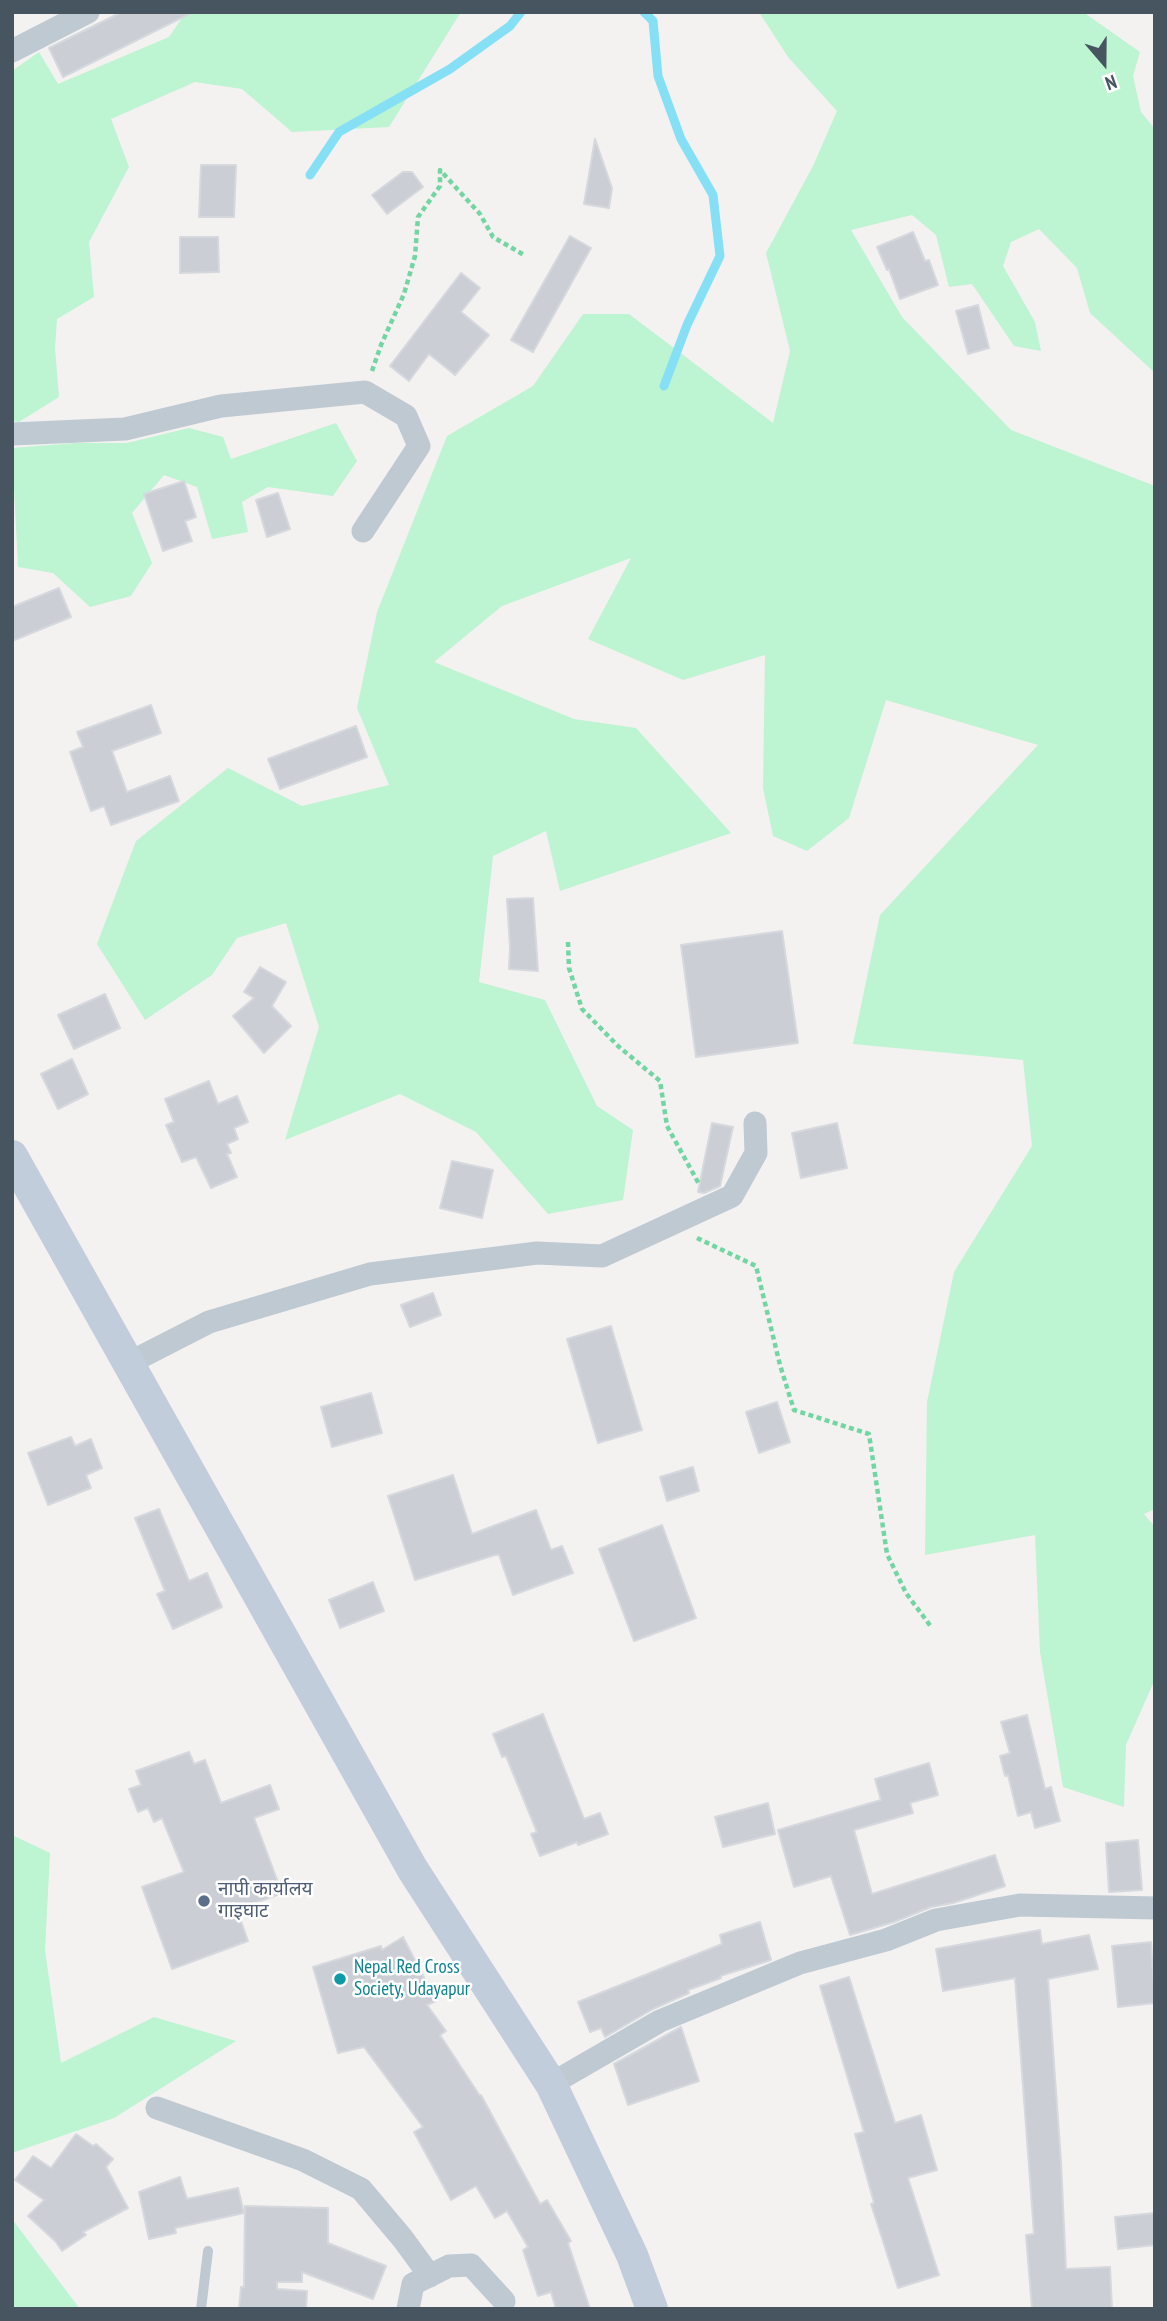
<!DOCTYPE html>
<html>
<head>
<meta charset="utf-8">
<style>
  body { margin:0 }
  #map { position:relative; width:1167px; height:2321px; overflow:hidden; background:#f4f1f1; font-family:"PT Sans Narrow",sans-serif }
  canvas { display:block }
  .frame { position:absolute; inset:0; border:14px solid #475561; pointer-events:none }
  .north { position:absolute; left:1069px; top:28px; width:70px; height:70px; -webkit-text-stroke:5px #fff; paint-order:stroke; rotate:160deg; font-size:19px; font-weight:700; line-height:28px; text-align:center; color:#475561 }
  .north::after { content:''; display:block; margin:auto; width:24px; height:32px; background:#475561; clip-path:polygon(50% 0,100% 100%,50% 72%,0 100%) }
</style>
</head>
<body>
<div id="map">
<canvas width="1167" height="2321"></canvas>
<div class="frame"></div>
<div class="north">N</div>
</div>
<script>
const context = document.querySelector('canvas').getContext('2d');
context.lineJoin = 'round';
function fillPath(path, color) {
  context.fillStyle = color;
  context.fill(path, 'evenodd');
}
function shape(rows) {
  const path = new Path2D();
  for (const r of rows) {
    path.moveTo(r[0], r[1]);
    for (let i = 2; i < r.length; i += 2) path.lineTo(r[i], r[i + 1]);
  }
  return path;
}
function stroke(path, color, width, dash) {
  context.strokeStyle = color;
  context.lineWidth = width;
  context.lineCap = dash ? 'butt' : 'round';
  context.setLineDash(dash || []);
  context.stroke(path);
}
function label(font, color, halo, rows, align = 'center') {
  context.font = font + ' "PT Sans Narrow","Noto Sans Devanagari",sans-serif';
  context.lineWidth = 5;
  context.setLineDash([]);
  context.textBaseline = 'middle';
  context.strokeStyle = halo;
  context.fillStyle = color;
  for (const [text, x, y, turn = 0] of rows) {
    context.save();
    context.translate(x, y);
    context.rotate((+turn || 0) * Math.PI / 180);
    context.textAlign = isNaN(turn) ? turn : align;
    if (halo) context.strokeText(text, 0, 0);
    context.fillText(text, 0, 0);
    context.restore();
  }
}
const green = shape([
  [186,12,461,12,389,127,292,132,242,89,195,82,111,119,129,167,89,242,94,297,57,319,55,348,59,397,19,422,12,421,12,71,39,52,58,84,169,37],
  [759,12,1083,12,1140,52,1133,76,1141,112,1155,129,1155,373,1090,313,1077,268,1039,229,1011,242,1003,266,1035,322,1041,351,1014,346,972,284,949,287,936,235,912,215,851,230,902,317,1011,430,1155,486,1155,1509,1144,1514,1155,1527,1155,1679,1126,1745,1124,1807,1063,1787,1040,1652,1035,1535,925,1555,927,1402,954,1272,1032,1146,1023,1060,853,1044,880,915,1038,745,886,700,849,818,807,851,773,836,763,788,765,655,683,680,588,639,631,558,502,606,434,662,574,719,636,728,731,833,560,891,546,831,493,856,479,982,545,1000,597,1106,633,1130,623,1200,548,1214,476,1132,400,1094,285,1140,319,1027,286,923,237,938,212,975,145,1020,97,944,136,841,228,768,302,806,389,785,357,708,377,612,447,436,533,386,583,314,629,314,773,423,790,351,766,253,813,166,837,111,788,57],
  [336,423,357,461,333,496,268,487,242,502,248,532,212,539,197,487,164,475,132,513,152,563,131,596,90,607,53,573,18,567,12,448,76,443,127,443,189,428,223,437,231,459],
  [12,1835,50,1853,45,1950,61,2063,154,2017,236,2041,114,2118,12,2153],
  [12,2219,80,2309,12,2309]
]);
const stream = shape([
  [644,12,653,21,658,76,681,139,713,195,720,256,687,325,664,386],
  [310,175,339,132,450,69,510,26,521,12]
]);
const building = shape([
  [122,12,193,12,63,77,49,48,122,12],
  [595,139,612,188,609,208,584,204,595,139],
  [201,165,236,165,234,217,199,217,201,165],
  [403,172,412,172,423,187,387,214,372,195,403,172],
  [913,232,925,261,929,260,938,285,900,299,889,269,887,270,877,247,913,232],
  [570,236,591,248,533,352,511,340,570,236],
  [180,237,218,237,219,272,180,273,180,237],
  [461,273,480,288,461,312,489,335,455,375,429,354,409,381,390,366,461,273],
  [978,305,989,348,968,354,956,311,978,305],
  [184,481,196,517,185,521,192,541,163,551,144,494,184,481],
  [278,493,290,529,267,537,256,500,278,493],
  [59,588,71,617,12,641,12,607,59,588],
  [151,705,161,733,112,751,127,792,170,776,179,801,111,825,104,806,91,811,70,752,83,747,77,732,151,705],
  [356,726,367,757,280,789,268,759,356,726],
  [533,898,538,971,509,969,510,947,507,899,533,898],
  [782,931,798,1043,696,1057,681,945,782,931],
  [260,967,286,982,272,1006,291,1026,264,1053,233,1016,254,998,244,992,260,967],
  [105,994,120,1028,74,1049,58,1015,105,994],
  [72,1059,88,1094,58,1109,41,1074,72,1059],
  [209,1081,218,1104,237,1096,248,1122,234,1128,238,1139,227,1144,231,1153,227,1154,237,1177,211,1188,196,1157,182,1162,166,1125,174,1122,165,1099,209,1081],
  [712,1123,733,1127,720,1186,704,1193,698,1192,712,1123],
  [837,1123,847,1168,801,1178,792,1133,837,1123],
  [452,1161,493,1170,482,1218,440,1208,452,1161],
  [433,1293,441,1315,410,1327,401,1305,433,1293],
  [611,1326,642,1430,598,1443,567,1339,611,1326],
  [371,1393,382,1433,332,1447,321,1407,371,1393],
  [777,1402,790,1442,759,1453,746,1412,777,1402],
  [71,1437,75,1446,91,1439,102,1468,86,1475,91,1488,48,1505,28,1453,71,1437],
  [693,1467,699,1491,667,1501,660,1477,693,1467],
  [453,1475,472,1534,536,1510,551,1550,562,1546,573,1573,513,1595,499,1555,495,1555,415,1580,388,1496,453,1475],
  [159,1509,189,1581,207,1573,222,1607,173,1629,157,1594,165,1591,135,1518,159,1509],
  [662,1525,696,1618,634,1641,599,1549,662,1525],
  [373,1582,384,1611,340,1628,329,1600,373,1582],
  [543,1714,584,1819,600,1813,608,1834,578,1845,577,1842,540,1856,531,1834,537,1832,506,1756,502,1757,493,1734,543,1714],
  [1027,1715,1045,1789,1051,1787,1060,1821,1035,1828,1031,1812,1018,1816,1008,1775,1005,1776,1000,1756,1010,1753,1001,1722,1027,1715],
  [189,1752,194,1764,205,1760,221,1803,270,1785,279,1809,254,1818,282,1893,237,1910,248,1941,172,1969,142,1887,184,1872,162,1818,154,1822,148,1808,138,1812,129,1789,141,1785,136,1771,189,1752],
  [929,1763,938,1795,910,1803,913,1813,854,1830,872,1894,995,1855,1005,1886,953,1903,931,1907,894,1922,850,1935,831,1876,794,1887,778,1830,881,1800,875,1779,929,1763],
  [768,1803,775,1834,723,1847,715,1817,768,1803],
  [1138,1840,1142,1890,1109,1892,1106,1843,1138,1840],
  [760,1922,771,1960,720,1976,721,1978,688,1990,689,1993,653,2009,605,2037,601,2028,590,2032,578,2002,722,1944,720,1935,760,1922],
  [1040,1930,1042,1944,1089,1935,1098,1969,1048,1979,1061,2162,1066,2269,1110,2267,1112,2309,1032,2309,1026,2235,1034,2234,1015,1978,943,1991,936,1949,1040,1930],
  [403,1937,436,2001,427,2005,446,2031,440,2035,480,2096,481,2095,540,2204,547,2200,571,2241,568,2243,590,2309,556,2309,551,2292,538,2296,523,2250,528,2247,507,2211,495,2218,476,2186,451,2200,414,2132,423,2127,364,2047,338,2053,313,1967,381,1946,382,1950,403,1937],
  [1151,1942,1155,2003,1118,2007,1112,1946,1151,1942],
  [849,1977,895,2123,921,2115,937,2170,908,2178,939,2275,898,2288,871,2204,874,2203,855,2134,864,2132,820,1986,849,1977],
  [681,2027,699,2081,628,2105,614,2064,681,2027],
  [76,2134,93,2146,96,2144,113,2159,106,2167,128,2208,83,2232,86,2235,62,2251,56,2242,28,2216,44,2200,15,2180,33,2156,51,2168,76,2134],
  [180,2177,187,2199,238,2188,244,2213,175,2228,176,2233,149,2239,139,2192,180,2177],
  [245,2206,328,2208,328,2243,386,2266,373,2299,302,2272,302,2282,277,2282,277,2289,307,2291,306,2309,239,2309,241,2287,244,2287,245,2206],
  [1155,2213,1155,2245,1118,2249,1115,2217,1155,2213]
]);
const path = shape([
  [372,371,381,345,404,294,415,256,418,217,440,186,440,170,480,214,493,237,524,255],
  [568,942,569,968,582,1009,618,1046,660,1081,667,1126,699,1184],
  [697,1238,756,1266,780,1365,794,1410,869,1434,887,1554,906,1593,932,1628]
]);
const lane = shape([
  [201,2309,208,2251]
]);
const street = shape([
  [12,51,88,12],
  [12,434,125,429,221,406,365,392,406,416,419,446,363,531],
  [129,1363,209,1322,370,1274,537,1253,602,1256,732,1196,756,1153,755,1123],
  [551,2084,660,2021,800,1963,886,1940,936,1920,1020,1905,1155,1908],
  [157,2108,303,2160,361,2189,403,2239,430,2276],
  [408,2309,413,2284,449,2266,471,2265,504,2301]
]);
const secondary = shape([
  [12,1156,413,1870,551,2084,632,2255,652,2309]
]);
const markers = [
  [204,1901,7,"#5c6f8a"],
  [340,1979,7,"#0f9aa8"]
];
const serviceNames = [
  ["नापी कार्यालय",218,1890],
  ["गाइघाट",218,1912]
];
const cultureNames = [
  ["Nepal Red Cross",354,1968],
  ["Society, Udayapur",354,1990]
];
fillPath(green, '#bdf4d1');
stroke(stream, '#86e0f5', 9);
fillPath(building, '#cbced4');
stroke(building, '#d5d8dd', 2);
stroke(path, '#71d6a2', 4.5, [5, 3.5]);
stroke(lane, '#bec9d2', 10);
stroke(street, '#bec9d2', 23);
stroke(secondary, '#c1cdda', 32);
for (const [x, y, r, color] of markers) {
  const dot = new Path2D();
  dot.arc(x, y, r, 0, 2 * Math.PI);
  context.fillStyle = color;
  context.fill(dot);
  stroke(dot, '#fff', 2.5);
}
label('19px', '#4e5e75', '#fff', serviceNames, 'left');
label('19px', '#0d838f', '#fff', cultureNames, 'left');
</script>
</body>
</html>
